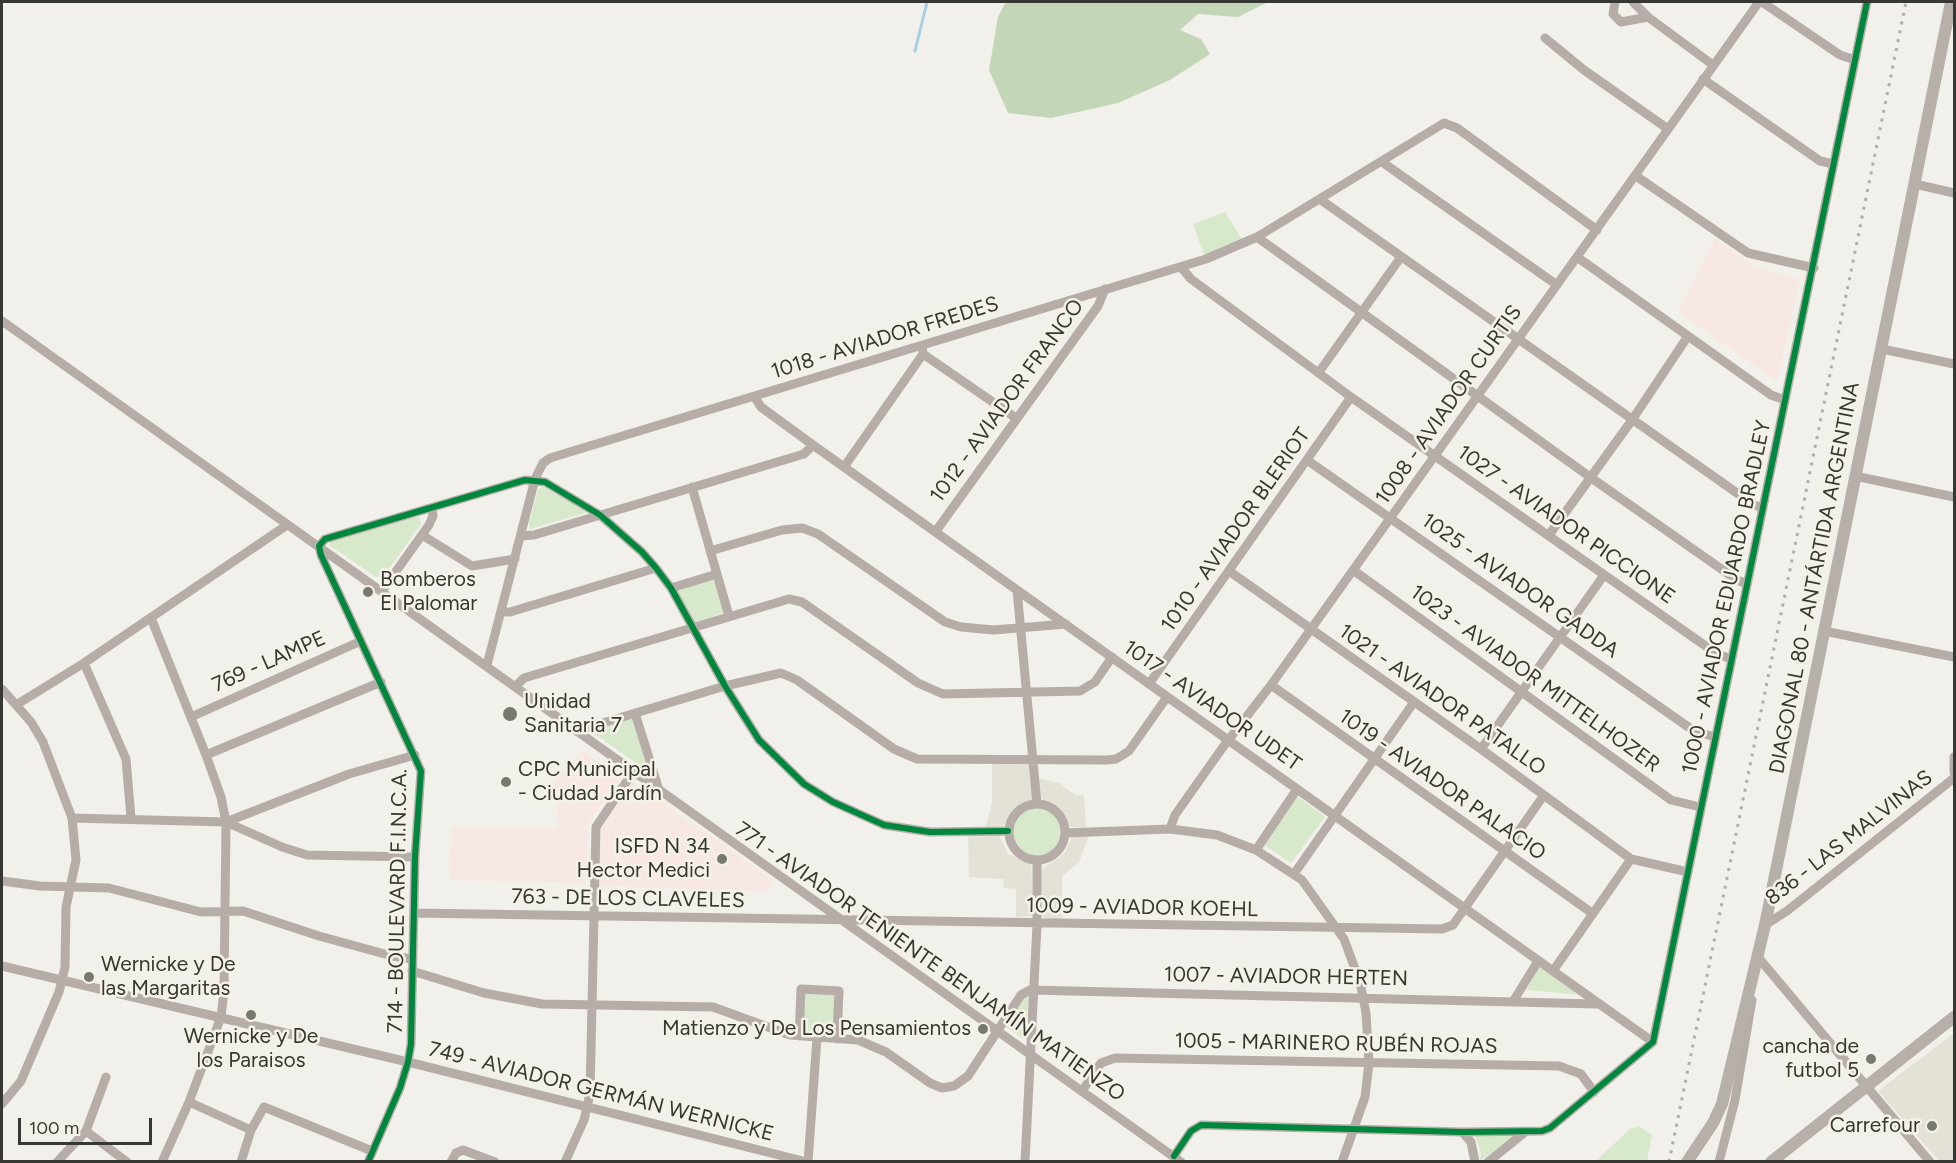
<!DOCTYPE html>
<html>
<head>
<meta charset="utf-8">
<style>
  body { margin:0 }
  #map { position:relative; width:1956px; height:1163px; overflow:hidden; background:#f1f0ea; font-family:Figtree,sans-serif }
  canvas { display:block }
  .frame { position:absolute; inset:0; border:3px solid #373733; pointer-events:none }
  .scale { position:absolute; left:18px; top:1118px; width:134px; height:27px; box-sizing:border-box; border:3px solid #373733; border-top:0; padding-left:8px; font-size:18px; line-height:21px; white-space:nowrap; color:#373733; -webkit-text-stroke:4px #f4f2e7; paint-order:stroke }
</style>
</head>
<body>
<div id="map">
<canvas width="1956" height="1163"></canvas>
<div class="frame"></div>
<div class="scale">100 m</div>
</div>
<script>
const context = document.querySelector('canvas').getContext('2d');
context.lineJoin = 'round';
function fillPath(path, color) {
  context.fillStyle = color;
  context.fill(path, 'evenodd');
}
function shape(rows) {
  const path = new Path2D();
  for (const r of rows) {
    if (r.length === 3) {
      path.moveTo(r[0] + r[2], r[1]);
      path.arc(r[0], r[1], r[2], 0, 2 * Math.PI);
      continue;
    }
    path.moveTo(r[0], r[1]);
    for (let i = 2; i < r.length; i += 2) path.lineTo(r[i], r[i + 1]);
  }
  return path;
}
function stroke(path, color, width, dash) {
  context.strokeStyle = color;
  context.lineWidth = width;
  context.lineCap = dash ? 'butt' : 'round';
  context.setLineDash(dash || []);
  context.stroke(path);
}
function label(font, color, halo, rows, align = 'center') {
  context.font = font + ' Figtree,sans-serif';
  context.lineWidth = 5;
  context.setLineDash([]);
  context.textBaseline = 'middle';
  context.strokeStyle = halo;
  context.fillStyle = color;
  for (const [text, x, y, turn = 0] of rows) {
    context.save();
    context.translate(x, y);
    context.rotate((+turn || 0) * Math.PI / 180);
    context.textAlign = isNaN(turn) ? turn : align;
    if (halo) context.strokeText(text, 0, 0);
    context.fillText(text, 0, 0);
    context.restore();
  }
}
const built = shape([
  [992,762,1031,763,1033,803,1017,809,1002,827,986,827,992,802],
  [1038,778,1059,783,1075,795,1084,795,1086,828,1070,827,1060,809,1041,798],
  [968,834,999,835,1008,854,1031,864,1034,915,1032,916,1016,917,1016,889,1004,888,1003,879,969,877],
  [1072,836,1089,836,1079,862,1062,876,1062,920,1046,920,1042,915,1042,869,1064,854],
  [1954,1033,1954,1161,1939,1161,1878,1091]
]);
const education = shape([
  [1715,239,1752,265,1800,280,1777,381,1678,312],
  [582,750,621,777,588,823,587,883,449,880,451,827,558,828,555,781],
  [631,780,774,881,767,891,599,886,602,823]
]);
const green = shape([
  [1225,212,1242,239,1204,255,1193,224],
  [543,487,583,509,585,513,530,529,529,524,538,489],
  [414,517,420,518,421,524,383,577,376,577,329,545,330,541],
  [716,577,726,612,694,623,674,589],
  [632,718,653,775,592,732],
  [1297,796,1325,817,1291,863,1263,844],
  [1037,833,25],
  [1539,964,1583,995,1527,990],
  [801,989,839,991,837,1039,799,1036],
  [1029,995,1025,1040,1006,1027,1024,998],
  [1639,1126,1652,1135,1647,1161,1596,1161,1630,1129],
  [1475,1136,1515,1136,1480,1161,1481,1152]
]);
const forest = shape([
  [1006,2,1268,2,1238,17,1198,14,1180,30,1201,39,1210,54,1170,80,1118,103,1051,118,1008,113,989,70,998,17]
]);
const stream = shape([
  [915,51,927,2]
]);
const minor = shape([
  [1615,2,1613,14,1621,22,1648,17],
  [1633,2,1648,17,1713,65],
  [1762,2,1840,55,1855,60],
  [1545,38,1584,70,1668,129],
  [1703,79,1820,161,1834,164],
  [1382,162,1557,285],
  [1636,176,1748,253,1814,268],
  [1915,184,1954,193],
  [1321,200,1754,505,1763,508],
  [1257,237,1590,477,1737,580,1747,584],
  [1577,257,1771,395,1785,400],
  [1181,267,1191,279,1351,397,1717,654,1731,659],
  [2,321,1181,1162],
  [1882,349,1954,364],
  [923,354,1016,418],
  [1319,372,1401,257],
  [754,396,761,407,813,445,1653,1042],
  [1307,460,1694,731,1715,737],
  [844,467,923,354,922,346],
  [1855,476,1954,497],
  [692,487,729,616],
  [936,531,1098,306,1105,289],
  [422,535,472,566,515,559],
  [1549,535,1632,420,1688,336],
  [521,536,534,535,804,454,813,445],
  [710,551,782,530,802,528,818,534,945,622,961,627,994,630,1066,624],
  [1353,570,1671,800,1700,807],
  [1229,571,1481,749,1631,859],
  [671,588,717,574],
  [1017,590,1037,804],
  [382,591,429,525,433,516,432,508],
  [502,612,510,612,656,568],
  [151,618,206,755,221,797,226,822,224,991,221,1017,189,1102,162,1162],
  [1824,631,1954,657],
  [84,663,126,759,131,818],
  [487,665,535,479,543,463,550,458,1206,259,1257,237,1444,123,1457,128,1597,230],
  [1149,684,1351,397],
  [1271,685,1592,913],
  [516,686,524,678,789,599,802,602,918,683,943,694,1080,691,1095,682,1112,657],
  [2,689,31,722,43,742,72,818,76,860,66,907,65,967,59,992,21,1081,2,1104],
  [16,705,84,663,287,525],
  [635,713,659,790],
  [191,717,361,641],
  [576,731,725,686,781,673,797,680,894,749,917,759,1106,760,1116,759,1129,751,1167,697],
  [1481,749,1604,575],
  [206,755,381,682],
  [1954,757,1954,772],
  [1037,832,28],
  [72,818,226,822,349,774,415,755],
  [226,822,282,847,307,855,415,857],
  [1170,829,1175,815,1223,747,1271,685,1759,2],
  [1065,833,1170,829,1217,835,1256,850,1302,880,1344,939,1360,982,1366,1013,1369,1063,1365,1097,1342,1162],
  [1256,850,1297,789],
  [1294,874,1414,702],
  [2,881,40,886,109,888,201,912,243,911,319,936,392,956,412,959],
  [414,913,1442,929,1453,925,1544,795],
  [1765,925,1787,911,1954,778],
  [1757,956,1930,1162],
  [2,966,408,1062,807,1162],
  [412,971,484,993,542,1004,713,1007,790,1035,858,1040,886,1052,930,1083,942,1088,954,1086,968,1076,1021,995,1030,990,1596,1004],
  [1553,971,1631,859,1688,872],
  [1514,1000,1538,961],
  [799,1036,801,989,839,991,837,1039],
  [1082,1091,1101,1063,1115,1058,1559,1066,1581,1074,1594,1092],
  [189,1102,251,1130],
  [86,1131,127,1162],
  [1462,1132,1471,1142,1475,1162],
  [1174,1156,1191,1131,1201,1125,1462,1132,1542,1131,1550,1128,1653,1042,1867,2],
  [57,1162,86,1131,106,1077],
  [241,1162,251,1130,264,1107,372,1151],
  [368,1162,400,1088,408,1062,411,1044,415,857,421,771,321,555,319,546,325,539,525,480,545,482,600,515,642,552,656,568,671,588,725,686,759,740,804,784,833,802,884,825,930,832,1008,831],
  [451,1162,456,1153,463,1150,495,1162],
  [565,1162,584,1120,590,1094,596,827,633,772],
  [808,1162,817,1038],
  [1025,1162,1037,925,1037,861],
  [1488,1162,1524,1133],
  [1719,1162,1735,1100,1752,1000]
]);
const major = shape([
  [1687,1162,1713,1123,1722,1104,1765,925,1951,2],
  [1771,1162,1954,1017]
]);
const rail = shape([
  [1669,1162,1906,2]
]);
const cycleway = shape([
  [1174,1156,1191,1131,1201,1125,1462,1132,1542,1131,1550,1128,1653,1042,1867,2],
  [368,1162,400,1088,408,1062,411,1044,415,857,421,771,321,555,319,546,325,539,525,480,545,482,600,515,642,552,656,568,671,588,725,686,759,740,804,784,833,802,884,825,930,832,1008,831]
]);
const markers = [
  [368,592,6,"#787873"],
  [510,714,8,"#787873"],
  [506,782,6,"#787873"],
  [722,859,6,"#787873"],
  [89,977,6,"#787873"],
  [251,1015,6,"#787873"],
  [983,1029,6,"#787873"],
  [1871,1059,6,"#787873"],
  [1932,1126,6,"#787873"]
];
const streetNames = [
  ["1018 - AVIADOR FREDES",885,338,-17],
  ["1012 - AVIADOR FRANCO",1007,401,-54],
  ["1008 - AVIADOR CURTIS",1449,405,-55],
  ["1027 - AVIADOR PICCIONE",1566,525,35],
  ["1010 - AVIADOR BLERIOT",1236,530,-55],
  ["DIAGONAL 80 - ANTÁRTIDA ARGENTINA",1815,578,-79],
  ["1025 - AVIADOR GADDA",1520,586,35],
  ["1000 - AVIADOR EDUARDO BRADLEY",1727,597,-78],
  ["769 - LAMPE",269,662,-24],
  ["1023 - AVIADOR MITTELHOZER",1535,679,36],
  ["1021 - AVIADOR PATALLO",1442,700,35],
  ["1017 - AVIADOR UDET",1212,706,35],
  ["1019 - AVIADOR PALACIO",1442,785,35],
  ["836 - LAS MALVINAS",1849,838,-38],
  ["763 - DE LOS CLAVELES",628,899,1],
  ["714 - BOULEVARD F.I.N.C.A.",398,901,-89],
  ["1009 - AVIADOR KOEHL",1142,908,1],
  ["771 - AVIADOR TENIENTE BENJAMÍN MATIENZO",930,962,35],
  ["1007 - AVIADOR HERTEN",1286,977,1],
  ["1005 - MARINERO RUBÉN ROJAS",1336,1044,1],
  ["749 - AVIADOR GERMÁN WERNICKE",601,1092,14]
];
const poiNames = [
  ["Bomberos",380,580],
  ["El Palomar",380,604],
  ["Unidad",524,702],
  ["Sanitaria 7",524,726],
  ["CPC Municipal",518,770],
  ["- Ciudad Jardín",518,794],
  ["ISFD N 34",710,847,"right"],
  ["Hector Medici",710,871,"right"],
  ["Wernicke y De",101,965],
  ["las Margaritas",101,989],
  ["Matienzo y De Los Pensamientos",971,1029,"right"],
  ["Wernicke y De",251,1037,"center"],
  ["los Paraisos",251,1061,"center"],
  ["cancha de",1859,1047,"right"],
  ["futbol 5",1859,1071,"right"],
  ["Carrefour",1920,1126,"right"]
];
fillPath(built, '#e4e2d7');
fillPath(education, '#f7e8e3');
fillPath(green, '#d7e8cb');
fillPath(forest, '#c4d6b8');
stroke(stream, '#a6cee4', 3);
stroke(minor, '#b6ada9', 9);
stroke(major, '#b6afaa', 12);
stroke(rail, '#b1aea9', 3, [3, 6]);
stroke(cycleway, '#00873e', 6);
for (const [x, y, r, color] of markers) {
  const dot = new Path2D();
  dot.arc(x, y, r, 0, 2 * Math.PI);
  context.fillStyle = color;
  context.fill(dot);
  stroke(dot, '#f4f2e7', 2);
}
label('21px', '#373733', '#f4f2e7', streetNames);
label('21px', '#373733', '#f4f2e7', poiNames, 'left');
</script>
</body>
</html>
